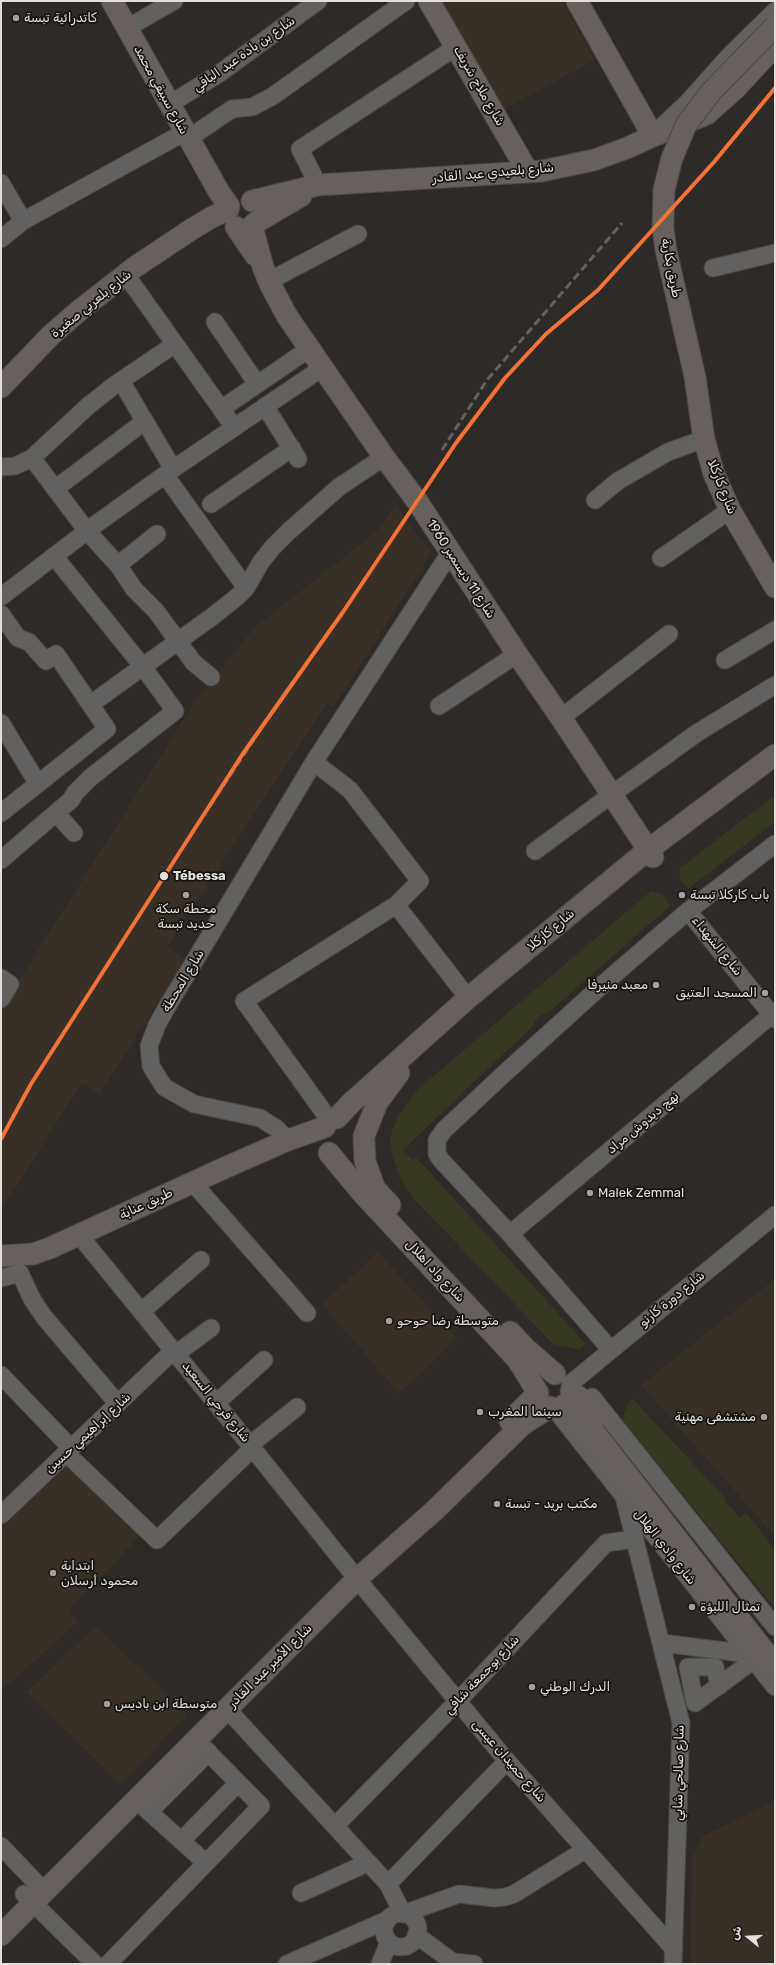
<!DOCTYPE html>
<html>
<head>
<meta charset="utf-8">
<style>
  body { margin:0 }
  #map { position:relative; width:776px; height:1965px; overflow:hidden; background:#2d2a27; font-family:Rubik,"Noto Naskh Arabic",sans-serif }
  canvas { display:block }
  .frame { position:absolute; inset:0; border:2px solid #e2dfdc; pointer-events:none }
  .north { position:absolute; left:728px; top:1917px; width:40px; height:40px; -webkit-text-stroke:3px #151311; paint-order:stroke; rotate:288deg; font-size:11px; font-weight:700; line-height:16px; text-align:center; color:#e2dfdc }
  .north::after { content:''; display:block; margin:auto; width:14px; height:18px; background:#e2dfdc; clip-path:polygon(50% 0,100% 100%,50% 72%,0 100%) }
</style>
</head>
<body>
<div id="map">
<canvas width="776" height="1965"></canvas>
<div class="frame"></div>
<div class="north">ش</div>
</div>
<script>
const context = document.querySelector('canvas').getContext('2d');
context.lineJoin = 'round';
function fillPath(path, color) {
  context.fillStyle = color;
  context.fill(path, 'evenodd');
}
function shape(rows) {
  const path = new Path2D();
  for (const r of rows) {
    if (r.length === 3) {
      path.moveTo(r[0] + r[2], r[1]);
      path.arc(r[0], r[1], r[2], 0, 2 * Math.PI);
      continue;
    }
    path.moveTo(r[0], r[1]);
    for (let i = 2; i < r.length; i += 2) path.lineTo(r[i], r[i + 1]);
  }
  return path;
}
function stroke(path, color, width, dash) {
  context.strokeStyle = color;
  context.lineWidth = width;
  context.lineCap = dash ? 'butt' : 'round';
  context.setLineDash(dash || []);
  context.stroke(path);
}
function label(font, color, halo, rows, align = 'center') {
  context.font = font + ' Rubik,"Noto Naskh Arabic",sans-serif';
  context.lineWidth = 3.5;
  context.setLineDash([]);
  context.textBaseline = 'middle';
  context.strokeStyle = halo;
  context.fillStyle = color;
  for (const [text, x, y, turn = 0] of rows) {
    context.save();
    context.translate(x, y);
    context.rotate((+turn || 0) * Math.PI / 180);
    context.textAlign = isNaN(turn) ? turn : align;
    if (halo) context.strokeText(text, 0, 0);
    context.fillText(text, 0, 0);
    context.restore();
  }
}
const built = shape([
  [439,1,562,1,595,60,502,110],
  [396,504,431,553,334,707,327,703,167,947,186,959,99,1094,82,1082,1,1211,1,1009,194,703,254,628,376,532],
  [378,1252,457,1339,399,1393,322,1304],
  [775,1279,775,1536,641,1385],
  [67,1463,141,1535,68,1611,78,1622,1,1691,1,1527],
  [96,1626,187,1715,120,1784,27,1692],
  [775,1801,775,1964,690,1964,692,1859,703,1836]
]);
const green = shape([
  [775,795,775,822,688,889,680,879,679,869],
  [651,891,661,893,670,906,546,1015,543,1013,534,1022,535,1024,403,1150,413,1160,416,1157,586,1344,579,1350,553,1344,412,1197,400,1177,393,1158,390,1142,392,1131,398,1116,417,1090],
  [633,1399,726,1499,725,1501,739,1517,746,1512,775,1550,775,1608,622,1420,627,1404]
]);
const minor = shape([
  [127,28,174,1],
  [170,104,220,73,318,1],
  [656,132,686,104,731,54,775,11],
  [189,138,232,109,252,107,273,96,406,1],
  [1,183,23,221],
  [318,185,300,149,456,47],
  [1,239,23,221,185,132],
  [713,268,775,253],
  [126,275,234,427],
  [269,281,358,234],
  [215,322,257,384],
  [121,381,173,469],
  [265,406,298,459],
  [221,409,309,349],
  [32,458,87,531,118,565,134,589,156,611,193,662,211,677],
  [1,467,15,466,32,458,88,406,116,384,175,344],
  [165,475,246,588],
  [55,489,145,421],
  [595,500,618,481,668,452,704,439],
  [211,504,292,448],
  [661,558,730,510],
  [118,565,157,534],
  [1,597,96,524,173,469,322,368],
  [1,614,18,638,29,642,46,661,56,654,107,729,1,813],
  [725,660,775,630],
  [91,704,213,616,237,597,246,588,261,562,272,548,289,531,339,487,384,457],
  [439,706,517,654],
  [561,718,669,634],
  [1,723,38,784],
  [314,762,350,790,420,881,396,905,468,998],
  [56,813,74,833],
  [535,851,611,795,697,733,775,685],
  [1,860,71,800,75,793,91,777,175,711,143,667,54,556],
  [688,911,775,1019],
  [1,978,10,984,1,999],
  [330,1121,244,1001,396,905],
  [288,1140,276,1128,260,1118,194,1104,164,1087,151,1066,149,1046,157,1025,167,1007,314,762,450,553],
  [193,1183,307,1313],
  [510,1234,775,1012],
  [79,1235,250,1445,357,1579,507,1761,674,1949],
  [1,1278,20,1273,32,1299,44,1317,118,1404],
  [142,1311,201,1260],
  [611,1350,510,1234,441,1160,437,1154,437,1140,444,1130,506,1072,610,978,688,911,775,844],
  [177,1353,211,1328],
  [1,1375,71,1448],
  [570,1384,775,1215],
  [592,1397,775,1627],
  [216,1403,264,1360],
  [554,1408,775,1687],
  [250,1445,297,1407],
  [66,1453,157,1540,253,1448],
  [623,1493,681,1723,673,1964],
  [1,1515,174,1350],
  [662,1643,749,1654],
  [719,1686,715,1667,688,1667,695,1703,754,1660],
  [227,1709,388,1884,403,1914,459,1894,494,1898,505,1897,514,1894,585,1850],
  [196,1740,261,1806,206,1863],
  [149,1812,209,1752],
  [335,1826,458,1701,606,1543,635,1539],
  [181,1841,238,1783],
  [1,1846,45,1892],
  [388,1884,507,1761],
  [301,1893,367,1863],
  [24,1894,95,1964],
  [401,1930,17],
  [416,1935,453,1962,474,1964],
  [108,1964,206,1863,136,1800],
  [287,1964,387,1920],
  [380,1964,389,1942]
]);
const major = shape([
  [112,1,219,192,229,206],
  [429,1,528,172],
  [653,136,707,114,735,89,775,46],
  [252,201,318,185,542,171,594,160,627,148,653,136,577,1],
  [255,223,301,196],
  [252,226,263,267,270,284,287,316,384,457,417,501,517,654,561,718,653,857],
  [236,227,255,255],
  [695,377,704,439,714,474,730,510,775,587],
  [1,387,51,335,80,310,135,267,189,231,212,217,228,210],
  [337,1118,351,1103,468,998,648,850,775,755],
  [364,1136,377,1103,399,1073],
  [364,1140,365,1161,375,1189,390,1205],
  [329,1153,363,1194,517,1359,537,1391],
  [1,1256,33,1254,50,1248,222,1169,288,1140,325,1127],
  [510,1332,526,1349,555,1374],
  [571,1391,584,1401,597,1416],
  [564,1405,577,1413,588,1424,775,1665],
  [510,1421,538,1393],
  [1,1935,357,1579,434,1511,522,1425,550,1407]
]);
const rail = shape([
  [442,450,487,380,622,223],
  [164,876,282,697,343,612,456,443,505,378,546,334,598,290,714,162,775,88]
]);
const majorBridge = shape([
  [695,377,666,250,663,228,664,190,672,158,686,125,711,92,775,26]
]);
const rail1 = shape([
  [1,1139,31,1084,242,755,343,612,456,443,505,378,546,334,598,290,714,162,775,88]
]);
const markers = [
  [16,18,4,"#a3a09d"],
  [164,876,5,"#e2dfdc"],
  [186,895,4,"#a3a09d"],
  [682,895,4,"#a3a09d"],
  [656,985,4,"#a3a09d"],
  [765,993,4,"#a3a09d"],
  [590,1193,4,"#a3a09d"],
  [389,1321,4,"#a3a09d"],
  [480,1412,4,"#a3a09d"],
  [764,1417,4,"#a3a09d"],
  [497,1504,4,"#a3a09d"],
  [53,1573,4,"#a3a09d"],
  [692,1607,4,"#a3a09d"],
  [532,1687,4,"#a3a09d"],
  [107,1704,4,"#a3a09d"]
];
const poiNames = [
  ["كاتدرائية تبسة",24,18],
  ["باب كاركلا تبسة",690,895],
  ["محطة سكة",186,909,"center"],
  ["حديد تبسة",186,924,"center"],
  ["معبد منيرفا",648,985,"right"],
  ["المسجد العتيق",757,993,"right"],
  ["Malek Zemmal",598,1193],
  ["متوسطة رضا حوحو",397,1321],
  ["سينما المغرب",488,1412],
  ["مشتشفى مهنية",756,1417,"right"],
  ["مكتب بريد - تبسة",505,1504],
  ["ابتداية",61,1566],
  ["محمود أرسلان",61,1581],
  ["تمثال اللبؤة",700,1607],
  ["الدرك الوطني",540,1687],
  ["متوسطة ابن باديس",115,1704]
];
const streetNames = [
  ["شارع بن بادة عبد الباقي",244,54,-35],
  ["شارع ملاح شريف",479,86,60],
  ["شارع سبيقي محمد",161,90,61],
  ["شارع بلعيدي عبد القادر",493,173,-5],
  ["طريق بكارية",671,268,79],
  ["شارع بلعربي صغيرة",91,304,-39],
  ["شارع كاركلا",722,487,68],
  ["شارع 11 ديسمبر 1960",461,569,57],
  ["شارع كاركلا",551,930,-40],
  ["شارع الشهداء",717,946,51],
  ["شارع المحطة",183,981,-59],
  ["نهج ديدوش مراد",643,1123,-40],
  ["طريق عنابة",146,1204,-25],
  ["شارع واد اهلال",435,1271,47],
  ["شارع دورة كارنو",672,1299,-39],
  ["شارع فرحي السعيد",216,1402,51],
  ["شارع إبراهيمي حسين",88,1433,-43],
  ["شارع وادي الهلال",665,1547,52],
  ["شارع الأمير عبد القادر",270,1666,-45],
  ["شارع بوجمعة شافي",482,1675,-47],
  ["شارع حميدان عيسى",509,1761,49],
  ["شارع صالحي شابي",679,1773,-89]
];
const stopNames = [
  ["Tébessa",173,876]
];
fillPath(built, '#383027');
fillPath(green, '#363822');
stroke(minor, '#4a4845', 19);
stroke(major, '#4a4845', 23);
stroke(minor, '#63615f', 17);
stroke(major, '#67605c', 21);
stroke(rail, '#646260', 3, [8, 4]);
stroke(majorBridge, '#4a4845', 23, []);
stroke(majorBridge, '#67605c', 21);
stroke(rail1, '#f57335', 4);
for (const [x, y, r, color] of markers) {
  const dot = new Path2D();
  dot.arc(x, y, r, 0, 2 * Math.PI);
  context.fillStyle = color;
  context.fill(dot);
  stroke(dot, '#151311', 1.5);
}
label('13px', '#e2dfdc', '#151311', poiNames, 'left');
label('13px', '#e2dfdc', '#151311', streetNames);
label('bold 13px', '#e2dfdc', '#151311', stopNames, 'left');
</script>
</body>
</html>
